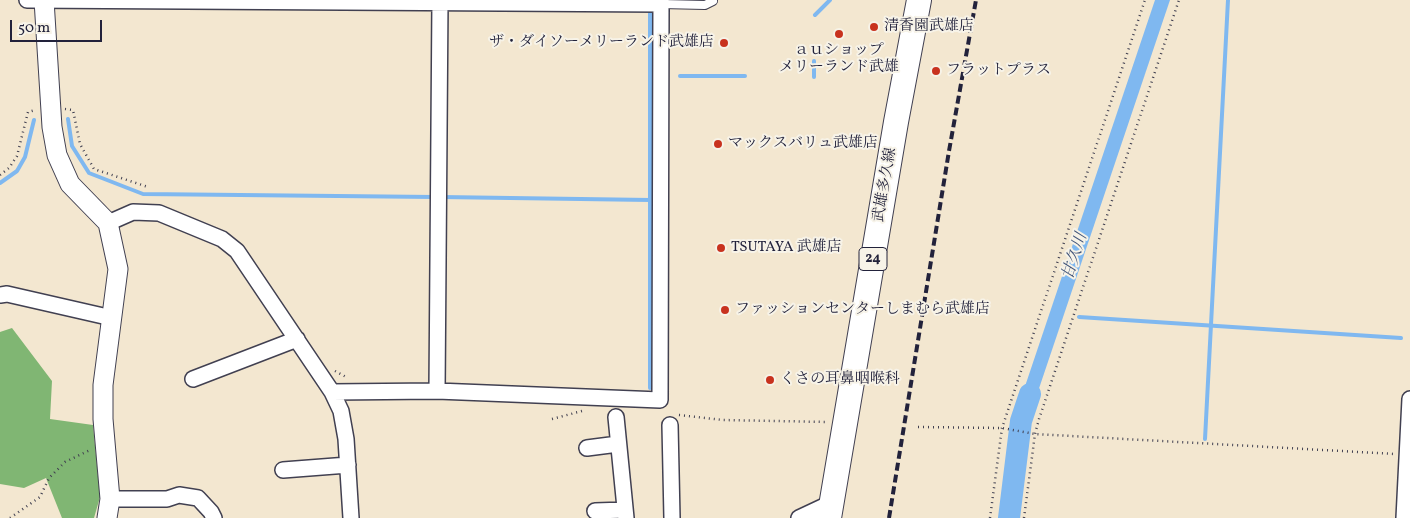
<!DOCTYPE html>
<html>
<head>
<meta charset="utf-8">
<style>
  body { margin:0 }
  #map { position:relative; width:1410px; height:518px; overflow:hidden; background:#f3e7d0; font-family:Vollkorn,serif }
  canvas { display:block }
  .scale { position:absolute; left:10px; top:20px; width:92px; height:22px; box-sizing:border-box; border:2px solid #22223b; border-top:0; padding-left:6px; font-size:15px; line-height:18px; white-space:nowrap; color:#22223b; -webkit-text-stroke:4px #f7f3e8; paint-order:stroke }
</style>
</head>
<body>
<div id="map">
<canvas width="1410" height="518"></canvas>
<div class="scale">50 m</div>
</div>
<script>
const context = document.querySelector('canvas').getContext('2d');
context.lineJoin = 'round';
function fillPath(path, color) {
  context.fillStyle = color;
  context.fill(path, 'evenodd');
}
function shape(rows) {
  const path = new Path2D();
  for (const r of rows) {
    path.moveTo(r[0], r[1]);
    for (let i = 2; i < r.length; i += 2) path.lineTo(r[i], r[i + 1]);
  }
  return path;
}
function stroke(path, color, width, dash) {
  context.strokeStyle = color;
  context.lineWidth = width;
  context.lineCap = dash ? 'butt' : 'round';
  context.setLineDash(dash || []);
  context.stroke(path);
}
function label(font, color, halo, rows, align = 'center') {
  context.font = font + ' Vollkorn,"Noto Serif JP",serif';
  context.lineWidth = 4;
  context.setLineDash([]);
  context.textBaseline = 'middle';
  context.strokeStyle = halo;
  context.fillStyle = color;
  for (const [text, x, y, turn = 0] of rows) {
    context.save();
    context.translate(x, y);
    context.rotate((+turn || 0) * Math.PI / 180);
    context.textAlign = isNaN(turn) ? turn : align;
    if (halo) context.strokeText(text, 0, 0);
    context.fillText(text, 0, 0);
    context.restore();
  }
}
const forest = shape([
  [12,328,52,381,50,419,93,425,100,497,94,518,62,518,46,478,24,488,0,484,0,332]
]);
const water = shape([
  [1155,0,1170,0,1027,424,1013,422]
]);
const stream = shape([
  [815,15,830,0],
  [680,76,745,76],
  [814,77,814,61],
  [68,119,72,146,89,173,143,194,434,197],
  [0,183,17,171,25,157,34,120],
  [441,197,650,200,650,9],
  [1079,317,1401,338],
  [650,388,650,200],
  [1205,439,1228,0]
]);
const river = shape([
  [1009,518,1021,421,1030,394]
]);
const path = shape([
  [65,109,73,110,80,144,94,169,148,187],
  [0,175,9,168,17,156,28,112,35,110],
  [335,371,348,378],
  [679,415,723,420,828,422],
  [552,419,582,411],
  [918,427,1002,428,1035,434,1395,454],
  [10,518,40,497,49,478,65,462,90,450],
  [990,518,1002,428,1145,0],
  [1024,518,1035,434,1039,419,1179,0]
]);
const service = shape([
  [661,4,705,5,713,1]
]);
const minor = shape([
  [27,0,661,4],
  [108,223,133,212,159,213,222,239,237,251,332,392,341,411,346,439,351,518],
  [0,295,7,294,112,318],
  [193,379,297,339],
  [437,391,440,0],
  [332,392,437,391,660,400,661,0],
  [616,417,626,518],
  [670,425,672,518],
  [587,448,618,444],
  [283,470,348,465],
  [110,499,167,499,179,495,198,498,211,512,214,518],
  [595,511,625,510],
  [799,518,831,503],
  [1404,518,1410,399]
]);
const tertiary = shape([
  [44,0,52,127,57,155,70,184,108,223,118,269,103,385,103,419,110,499,107,518]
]);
const primary = shape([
  [829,518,896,122,919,0]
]);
const rail = shape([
  [889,518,949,151,976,0]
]);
const markers = [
  [874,27,5,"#c8321e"],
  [839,34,5,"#c8321e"],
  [724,43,5,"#c8321e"],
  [936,71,5,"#c8321e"],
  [718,144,5,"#c8321e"],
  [721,248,5,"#c8321e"],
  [725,310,5,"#c8321e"],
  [770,380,5,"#c8321e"]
];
const shields = [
  [873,259,28]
];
const shieldNames = [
  ["24",873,259]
];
const poiNames = [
  ["清香園武雄店",884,27],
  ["ザ・ダイソーメリーランド武雄店",714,43,"right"],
  ["ａｕショップ",839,51,"center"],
  ["メリーランド武雄",839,68,"center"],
  ["フラットプラス",946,71],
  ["マックスバリュ武雄店",728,144],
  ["TSUTAYA 武雄店",731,248],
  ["ファッションセンターしまむら武雄店",735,310],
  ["くさの耳鼻咽喉科",780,380]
];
const streetNames = [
  ["武雄多久線",886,185,-80]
];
const waterNames = [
  ["甘久川",1076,257,-72]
];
fillPath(forest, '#80b673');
fillPath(water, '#7fb8f0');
stroke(stream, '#7fb8f0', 4);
stroke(river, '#7fb8f0', 22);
stroke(service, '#414051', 10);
stroke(minor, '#414051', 18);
stroke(tertiary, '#414051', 21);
stroke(primary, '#414051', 26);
stroke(path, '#414051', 2.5, [1, 4]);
stroke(service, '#fff', 8);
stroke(minor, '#fff', 15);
stroke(tertiary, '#fff', 19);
stroke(primary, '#fff', 24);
stroke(rail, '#22223b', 4, [8, 4]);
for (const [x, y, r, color] of markers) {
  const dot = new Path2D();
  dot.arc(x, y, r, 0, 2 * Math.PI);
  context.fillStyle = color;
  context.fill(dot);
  stroke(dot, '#f7f3e8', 2);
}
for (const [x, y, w] of shields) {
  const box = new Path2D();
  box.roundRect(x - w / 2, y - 11.5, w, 23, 4);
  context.fillStyle = '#f7f3e8';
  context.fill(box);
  stroke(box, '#22223b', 1);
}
label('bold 14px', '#22223b', null, shieldNames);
label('15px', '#22223b', '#f7f3e8', poiNames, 'left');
label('15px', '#22223b', '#f7f3e8', streetNames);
label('italic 16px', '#43567a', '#f7f3e8', waterNames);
</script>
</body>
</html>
